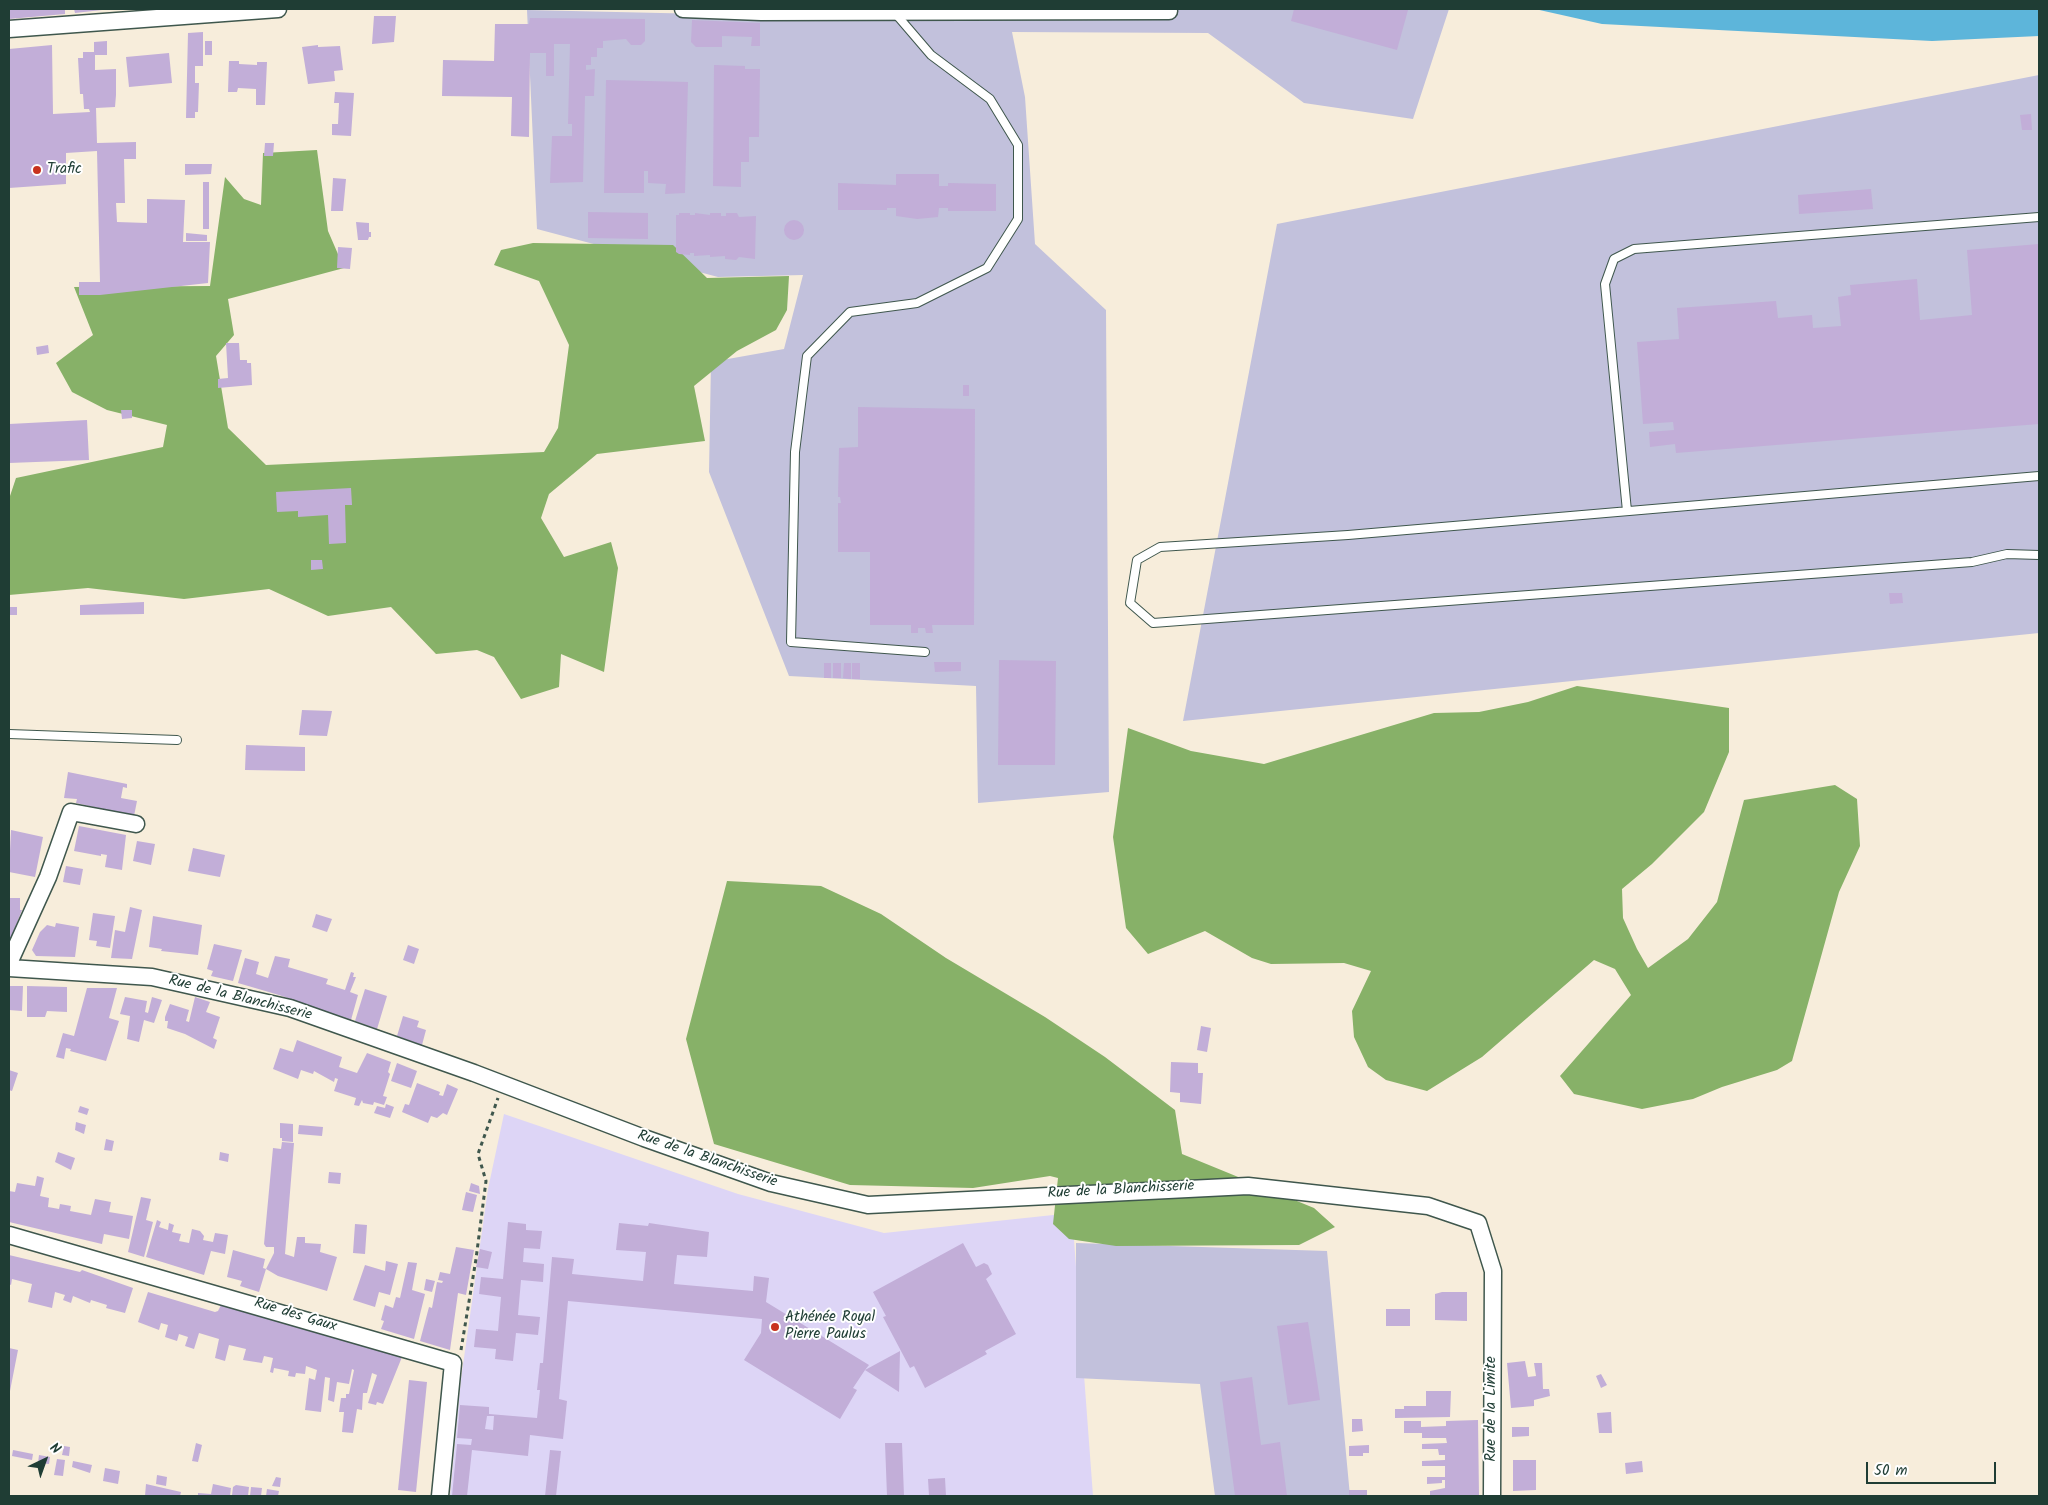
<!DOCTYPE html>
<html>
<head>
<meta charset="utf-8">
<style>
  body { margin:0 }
  #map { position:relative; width:2048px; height:1505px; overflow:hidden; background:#f7eddb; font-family:Kalam,sans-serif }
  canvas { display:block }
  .frame { position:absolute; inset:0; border:10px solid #1f3d34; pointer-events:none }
  .north { position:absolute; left:20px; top:1435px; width:50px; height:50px; -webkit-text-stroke:4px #fff; paint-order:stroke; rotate:42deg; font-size:14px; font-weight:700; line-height:20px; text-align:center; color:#1f3d34 }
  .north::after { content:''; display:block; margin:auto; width:18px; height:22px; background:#1f3d34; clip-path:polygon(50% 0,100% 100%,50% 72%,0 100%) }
  .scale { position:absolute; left:1866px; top:1462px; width:130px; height:22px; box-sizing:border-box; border:2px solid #1f3d34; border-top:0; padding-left:6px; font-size:15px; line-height:18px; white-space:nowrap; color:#1f3d34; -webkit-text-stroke:4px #fff; paint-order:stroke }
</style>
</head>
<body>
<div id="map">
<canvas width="2048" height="1505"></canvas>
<div class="frame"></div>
<div class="north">N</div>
<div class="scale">50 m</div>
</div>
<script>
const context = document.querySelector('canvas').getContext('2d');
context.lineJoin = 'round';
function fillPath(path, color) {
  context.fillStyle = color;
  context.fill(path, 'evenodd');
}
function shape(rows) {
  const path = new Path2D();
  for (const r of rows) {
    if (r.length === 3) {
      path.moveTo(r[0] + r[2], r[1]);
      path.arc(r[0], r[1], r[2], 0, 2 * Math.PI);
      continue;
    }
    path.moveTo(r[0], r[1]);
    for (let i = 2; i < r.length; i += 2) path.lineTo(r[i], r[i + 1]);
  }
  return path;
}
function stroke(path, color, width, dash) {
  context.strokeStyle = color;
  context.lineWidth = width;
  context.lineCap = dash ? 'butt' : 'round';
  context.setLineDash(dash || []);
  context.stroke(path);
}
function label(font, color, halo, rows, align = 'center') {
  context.font = font + ' Kalam,sans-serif';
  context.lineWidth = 4;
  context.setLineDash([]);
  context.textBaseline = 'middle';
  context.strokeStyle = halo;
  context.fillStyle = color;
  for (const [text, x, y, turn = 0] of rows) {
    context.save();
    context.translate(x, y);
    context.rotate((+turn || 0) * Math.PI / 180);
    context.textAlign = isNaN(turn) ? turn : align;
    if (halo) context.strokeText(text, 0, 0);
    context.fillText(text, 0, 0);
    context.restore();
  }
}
const built = shape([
  [504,1114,738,1194,884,1233,1072,1213,1093,1496,450,1496,461,1379,488,1189]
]);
const industrial = shape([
  [840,9,1449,9,1413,119,1304,103,1208,33,1012,32,1025,97,1035,244,1106,310,1109,792,978,803,976,686,789,676,709,472,711,362,784,349,803,275,718,277,537,229,527,10,839,17],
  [2039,75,2039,633,1183,721,1277,224],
  [1076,1243,1327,1251,1350,1496,1215,1496,1200,1384,1076,1378]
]);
const forest = shape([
  [317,150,328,231,344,268,228,299,234,335,216,356,228,428,266,465,544,452,558,428,569,345,539,281,494,265,501,250,533,243,673,245,707,278,789,276,787,310,776,330,737,351,694,386,705,441,597,454,549,494,541,518,564,557,611,542,618,568,604,672,561,654,559,687,521,699,494,657,477,650,436,654,391,607,328,616,269,589,184,599,88,588,9,595,9,499,16,478,163,447,167,425,107,410,72,392,56,363,93,335,74,287,210,286,225,177,244,199,261,205,263,153],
  [1577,686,1729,708,1729,752,1704,812,1652,864,1622,889,1623,918,1637,949,1648,968,1688,939,1717,902,1744,800,1835,785,1857,799,1860,846,1839,892,1792,1061,1777,1070,1722,1087,1693,1099,1642,1109,1574,1094,1560,1076,1631,995,1615,969,1594,960,1482,1057,1427,1091,1386,1080,1368,1067,1354,1037,1352,1011,1371,971,1344,963,1271,964,1252,958,1205,931,1148,954,1126,928,1113,837,1128,728,1191,751,1264,764,1434,713,1479,712,1528,702],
  [727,881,821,886,881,914,946,958,1045,1017,1105,1057,1175,1110,1182,1154,1314,1208,1335,1227,1299,1245,1116,1246,1069,1239,1053,1224,1058,1178,1050,1176,973,1188,850,1185,714,1144,686,1039]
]);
const water = shape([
  [1535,9,2039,9,2039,36,1932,41,1602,24]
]);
const building = shape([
  [9,9,65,9,65,14,9,19],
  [74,9,102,9,102,10,75,13],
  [1294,9,1404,9,1408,10,1397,50,1291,21],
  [374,16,396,16,394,42,372,44],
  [530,18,645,19,645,41,641,45,631,45,626,39,603,41,603,48,597,48,597,57,591,57,591,65,586,65,586,70,595,69,594,96,585,96,583,182,550,183,552,136,572,136,572,124,568,124,570,44,554,44,554,76,546,76,546,53,530,53,529,137,511,136,512,97,442,96,443,60,494,61,495,24,529,24],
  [692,20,760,23,760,46,751,46,752,37,722,36,722,47,696,47,691,42],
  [203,32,203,66,195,66,195,83,199,83,198,112,195,112,195,118,186,118,188,33],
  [107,41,107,55,95,55,95,70,116,69,116,95,115,107,96,108,97,143,136,142,136,159,124,159,125,203,116,203,117,222,147,223,147,199,185,200,183,242,210,242,208,283,100,295,79,295,79,282,100,282,97,151,66,153,66,184,9,188,9,49,52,45,53,114,90,112,89,109,84,109,83,94,80,94,78,58,83,58,83,52,94,52,94,42],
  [205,41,212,41,212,55,205,55],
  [318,45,318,47,340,46,343,70,334,71,335,81,308,84,302,47],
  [169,53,172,83,129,87,126,57],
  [229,61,239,61,239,64,257,65,257,62,267,62,265,105,256,105,256,89,238,88,237,92,228,92],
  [714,65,745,66,745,69,760,69,759,137,749,137,749,162,741,162,741,187,713,186],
  [606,80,688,82,685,193,665,194,666,184,648,183,648,171,644,171,644,193,604,193],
  [335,92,354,93,351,136,332,135,332,124,338,124,339,103,334,103],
  [2031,114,2032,130,2022,130,2020,115],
  [265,143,274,143,273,156,264,156],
  [185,164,212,164,211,174,185,175],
  [896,174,939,174,939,186,948,186,948,183,996,184,996,211,948,211,948,208,939,208,938,217,917,219,896,216,896,208,887,208,887,210,838,210,838,183,896,185],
  [333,178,346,179,343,211,331,211],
  [203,182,209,182,209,229,203,229],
  [1871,189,1873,209,1799,214,1798,195],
  [588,212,648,213,648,239,588,238],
  [679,213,690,213,690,215,695,215,695,213,710,215,710,213,721,213,721,216,726,216,726,213,737,213,739,217,756,216,755,259,739,257,736,260,725,259,725,256,710,257,710,255,694,256,694,253,690,253,690,255,679,254,676,252,676,215,679,215],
  [794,230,10],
  [356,222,369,223,369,232,371,232,371,237,369,237,368,240,358,240],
  [186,233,207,235,207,241,186,241],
  [2039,244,2039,424,1676,453,1675,444,1650,447,1649,432,1674,430,1673,422,1643,424,1637,342,1679,339,1677,308,1776,301,1778,318,1812,315,1813,328,1841,326,1838,297,1851,295,1850,285,1917,279,1920,320,1972,315,1967,250],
  [338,247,352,248,350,269,337,268],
  [226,343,239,343,240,360,247,360,247,363,251,363,252,385,218,388,218,379,228,378],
  [48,345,49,353,37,355,36,347],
  [963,385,969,385,969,396,963,396],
  [858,407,975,409,974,625,932,625,933,633,926,633,925,628,918,628,918,633,911,633,911,625,870,625,870,552,838,552,838,503,841,503,840,497,838,497,839,448,858,447],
  [121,410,132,410,132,418,122,419],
  [87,420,89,460,9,463,9,424],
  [351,488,352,505,345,505,346,543,329,544,328,515,298,517,298,511,277,512,276,492],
  [311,560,322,560,323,569,311,570],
  [1889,593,1902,593,1903,603,1890,604],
  [144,602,144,614,80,615,80,605],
  [9,607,17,607,17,615,9,615],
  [999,660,1056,661,1055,765,998,765],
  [934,662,961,662,961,671,935,672],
  [824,663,831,663,831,678,824,678],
  [833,663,841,663,841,678,833,678],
  [844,663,851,663,851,679,843,678],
  [852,663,860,663,860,679,852,679],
  [302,710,332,711,327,736,299,735],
  [246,745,305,747,305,771,245,770],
  [68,772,127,784,127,788,123,787,121,798,137,801,134,816,76,803,77,799,64,798],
  [79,826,126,835,122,870,105,867,107,855,101,854,101,856,74,851],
  [11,830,43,837,35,877,9,872],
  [137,841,155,844,151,865,133,861],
  [193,848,225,855,220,877,188,871],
  [66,866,83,869,80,885,63,882],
  [9,898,20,898,20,910,22,910,9,943],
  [130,907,142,910,132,959,111,958,115,930,125,932],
  [93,913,115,916,110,948,96,946,97,941,89,940],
  [316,914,332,919,327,932,312,927],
  [153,916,202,925,198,955,161,951,162,949,149,947],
  [56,923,79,927,75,957,36,956,32,950,40,932,47,925,55,927],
  [214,944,242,950,233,981,211,976,213,971,207,969],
  [408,945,419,949,414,964,403,960],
  [275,956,290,959,288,967,328,979,326,984,345,990,351,972,354,973,353,977,356,977,350,992,358,995,351,1020,279,995,238,983,245,958,259,962,256,974,268,978],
  [9,986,23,986,22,1011,9,1010],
  [27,986,67,987,67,1012,47,1011,45,1017,27,1017],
  [87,988,117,988,109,1018,119,1021,106,1061,70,1051,71,1049,66,1048,64,1059,56,1057,63,1033,74,1036],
  [365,989,387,996,377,1029,355,1021],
  [125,997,147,1001,145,1012,148,1013,152,997,162,1000,154,1023,144,1020,139,1042,127,1039,130,1016,120,1014],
  [195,997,210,1002,206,1012,220,1017,213,1038,217,1040,214,1049,185,1034,167,1028,168,1021,165,1021,165,1017,170,1004,189,1010,186,1021,189,1022],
  [403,1016,419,1021,417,1027,426,1030,422,1045,397,1036],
  [1201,1026,1211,1028,1207,1052,1197,1050],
  [297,1040,342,1057,339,1067,357,1073,367,1053,391,1062,388,1072,390,1074,383,1096,387,1097,384,1105,374,1102,373,1105,363,1103,362,1100,359,1106,354,1105,356,1098,334,1091,338,1079,335,1078,334,1082,314,1071,313,1074,301,1070,298,1079,273,1069,280,1048,293,1052],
  [1171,1062,1198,1063,1198,1073,1203,1073,1201,1104,1180,1102,1180,1093,1170,1092],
  [397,1063,417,1071,411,1088,391,1081],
  [9,1070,18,1073,12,1091,9,1090],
  [417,1083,440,1092,439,1095,443,1096,447,1084,458,1089,447,1115,443,1113,437,1118,431,1116,428,1123,402,1112,405,1104,409,1105],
  [386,1104,394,1107,390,1118,374,1113,377,1106,385,1108],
  [80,1106,89,1109,87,1115,78,1112],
  [76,1122,86,1125,84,1134,75,1130],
  [280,1123,293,1124,293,1142,282,1141,282,1138,280,1138],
  [299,1125,323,1127,322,1136,298,1134],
  [106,1139,114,1141,112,1151,104,1150],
  [282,1142,294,1143,285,1254,294,1257,297,1237,305,1237,305,1243,321,1244,320,1252,337,1257,327,1291,278,1276,266,1269,259,1292,240,1286,242,1281,227,1277,233,1250,265,1259,263,1268,266,1269,274,1253,274,1247,266,1247,264,1244,273,1148,281,1149],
  [58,1152,75,1158,71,1170,55,1162],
  [220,1152,229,1154,228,1162,219,1160],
  [329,1172,341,1173,340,1184,328,1183],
  [37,1176,44,1178,40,1196,49,1198,48,1207,59,1209,60,1204,71,1206,70,1211,91,1215,95,1199,111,1202,109,1212,133,1216,129,1239,104,1234,102,1244,9,1222,9,1191,15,1192,17,1183,35,1186],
  [471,1183,479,1186,480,1194,469,1191],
  [466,1192,477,1195,473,1212,462,1210],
  [141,1197,151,1199,146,1220,153,1222,144,1257,128,1252],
  [157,1220,161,1222,159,1227,168,1230,169,1223,174,1225,172,1232,181,1234,179,1241,189,1243,192,1229,200,1231,204,1236,203,1240,213,1242,215,1233,228,1235,225,1254,211,1251,204,1275,146,1257],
  [508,1222,526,1224,526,1230,542,1231,540,1249,524,1248,523,1262,544,1264,543,1282,521,1280,518,1315,540,1317,538,1335,516,1333,513,1361,495,1359,496,1349,474,1347,476,1329,498,1331,501,1297,479,1294,481,1277,503,1279],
  [619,1223,648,1226,649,1223,709,1232,707,1257,677,1255,674,1284,753,1291,754,1276,769,1278,766,1302,869,1365,865,1370,900,1351,899,1392,865,1370,853,1388,857,1390,840,1419,744,1360,761,1333,762,1319,568,1301,559,1399,567,1401,563,1439,530,1435,528,1456,472,1450,467,1496,452,1496,457,1444,471,1445,472,1439,457,1438,460,1405,489,1407,489,1414,537,1418,540,1390,537,1390,540,1363,543,1363,552,1257,574,1259,572,1274,643,1281,646,1252,616,1250],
  [487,1416,494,1416,493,1430,485,1429],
  [355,1224,367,1225,365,1254,353,1253],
  [963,1243,976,1267,984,1263,988,1265,992,1274,986,1279,1016,1334,985,1351,987,1354,925,1388,914,1366,910,1368,883,1317,886,1316,873,1292],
  [456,1247,474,1250,466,1295,458,1293,450,1350,420,1341,429,1307,432,1308,437,1282,442,1283,443,1281,438,1280,440,1272,450,1274],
  [480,1249,492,1252,488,1269,476,1267],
  [9,1255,80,1272,82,1270,133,1288,125,1313,106,1308,107,1305,91,1300,90,1303,73,1296,71,1303,63,1300,65,1295,55,1292,52,1308,28,1302,32,1284,12,1279,11,1285,9,1284],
  [386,1261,398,1264,390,1295,379,1292,375,1307,353,1300,365,1265,385,1271],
  [408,1262,417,1263,412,1290,425,1294,414,1339,381,1329,384,1321,381,1320,385,1305,393,1308,396,1297,400,1298],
  [426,1279,435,1281,432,1292,424,1290],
  [148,1292,215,1312,218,1311,222,1303,402,1357,383,1404,377,1402,376,1405,368,1403,377,1375,372,1373,367,1393,363,1393,362,1410,357,1409,353,1433,342,1432,344,1412,339,1412,341,1398,346,1398,346,1394,349,1394,354,1370,352,1369,349,1384,337,1382,334,1402,328,1400,330,1378,325,1377,321,1412,305,1410,309,1378,315,1380,317,1370,306,1366,305,1374,296,1373,295,1377,288,1376,289,1371,274,1368,273,1373,270,1372,273,1358,264,1356,262,1363,243,1360,246,1349,229,1345,225,1361,215,1358,219,1339,199,1333,194,1349,185,1346,188,1337,179,1334,177,1341,165,1337,168,1325,161,1323,159,1330,138,1322],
  [1442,1292,1467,1292,1467,1321,1435,1320,1435,1294],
  [1386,1309,1410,1309,1410,1326,1386,1326],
  [1308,1322,1320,1400,1288,1405,1277,1326],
  [9,1348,18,1350,10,1391,9,1391],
  [1525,1361,1528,1377,1536,1376,1534,1363,1542,1363,1543,1389,1549,1389,1550,1396,1534,1400,1534,1406,1511,1408,1507,1363],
  [1601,1374,1607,1385,1601,1388,1596,1376],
  [1252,1377,1261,1445,1280,1442,1287,1496,1235,1496,1220,1382],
  [409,1380,427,1382,416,1492,398,1490],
  [1426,1391,1451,1391,1450,1417,1395,1418,1395,1409,1404,1409,1404,1406,1426,1406],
  [1611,1412,1612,1433,1599,1433,1597,1413],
  [1352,1419,1362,1419,1363,1431,1352,1432],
  [1478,1420,1479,1496,1430,1496,1430,1491,1445,1488,1445,1480,1442,1480,1442,1483,1427,1484,1427,1477,1445,1477,1445,1466,1422,1466,1422,1461,1445,1460,1445,1455,1439,1455,1438,1449,1422,1449,1422,1444,1447,1443,1446,1438,1422,1438,1422,1433,1404,1433,1404,1421,1421,1421,1421,1427,1446,1426,1446,1421],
  [1512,1427,1529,1427,1529,1436,1512,1437],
  [196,1443,202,1445,198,1462,192,1461],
  [885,1443,902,1443,904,1496,887,1496],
  [1369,1445,1369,1453,1363,1453,1363,1456,1349,1456,1349,1446],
  [64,1446,70,1447,69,1456,62,1455],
  [13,1450,33,1454,32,1460,12,1456],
  [550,1450,561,1451,556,1496,545,1496],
  [39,1455,50,1457,49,1464,38,1463],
  [57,1459,65,1460,63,1476,54,1475],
  [1513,1460,1536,1460,1536,1490,1513,1491],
  [73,1461,92,1465,90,1473,72,1467],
  [1642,1461,1643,1472,1626,1474,1625,1463],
  [105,1468,120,1471,118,1484,103,1481],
  [157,1475,167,1477,166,1486,156,1484],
  [276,1477,281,1478,280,1487,272,1486],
  [945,1478,946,1496,929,1496,928,1479],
  [146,1484,181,1492,180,1496,145,1496],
  [213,1484,231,1488,230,1496,198,1496,198,1493,211,1494],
  [236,1485,249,1487,248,1496,232,1495,233,1487],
  [251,1487,262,1488,261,1496,250,1496],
  [267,1489,279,1491,278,1496,266,1496],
  [1349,1490,1367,1490,1367,1496,1349,1496]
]);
const path = shape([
  [461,1350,476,1259,486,1181,478,1154,498,1098]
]);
const lane = shape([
  [895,13,931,55,990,99,1018,145,1018,219,987,268,917,303,850,312,807,356,795,452,791,642,925,652],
  [2039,476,1348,535,1160,547,1137,560,1130,603,1153,623,1972,562,2007,554,2039,555],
  [1627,511,1605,284,1614,259,1634,249,2039,217],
  [9,734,177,740]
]);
const street = shape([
  [683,9,761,12,1169,11],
  [9,29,278,9],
  [9,963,48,877,71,812,136,824],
  [9,968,152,977,290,1008,474,1073,644,1138,771,1183,868,1205,1248,1186,1428,1206,1478,1223,1493,1271,1492,1496],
  [9,1235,453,1363,440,1496]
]);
const markers = [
  [37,170,5,"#c8321e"],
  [775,1327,5,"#c8321e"]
];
const poiNames = [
  ["Trafic",47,170],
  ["Athénée Royal",785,1318],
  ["Pierre Paulus",785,1335]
];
const streetNames = [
  ["Rue de la Blanchisserie",240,999,14],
  ["Rue de la Blanchisserie",707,1160,19],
  ["Rue de la Blanchisserie",1121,1191,-3],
  ["Rue des Gaux",295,1316,17],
  ["Rue de la Limite",1492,1409,-90]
];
fillPath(built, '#ddd5f6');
fillPath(industrial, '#c2c1dc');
fillPath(forest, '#87b168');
fillPath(water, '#5db5da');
fillPath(building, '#c2aed8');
stroke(lane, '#3f574d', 10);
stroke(street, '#3f574d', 19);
stroke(path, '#3f574d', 3, [4, 4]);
stroke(lane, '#fff', 8);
stroke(street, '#fff', 16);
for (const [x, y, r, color] of markers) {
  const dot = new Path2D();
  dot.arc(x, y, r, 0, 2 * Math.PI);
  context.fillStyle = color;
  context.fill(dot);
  stroke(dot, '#fff', 2);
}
label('15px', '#1f3d34', '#fff', poiNames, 'left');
label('15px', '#1f3d34', '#fff', streetNames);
</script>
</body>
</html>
